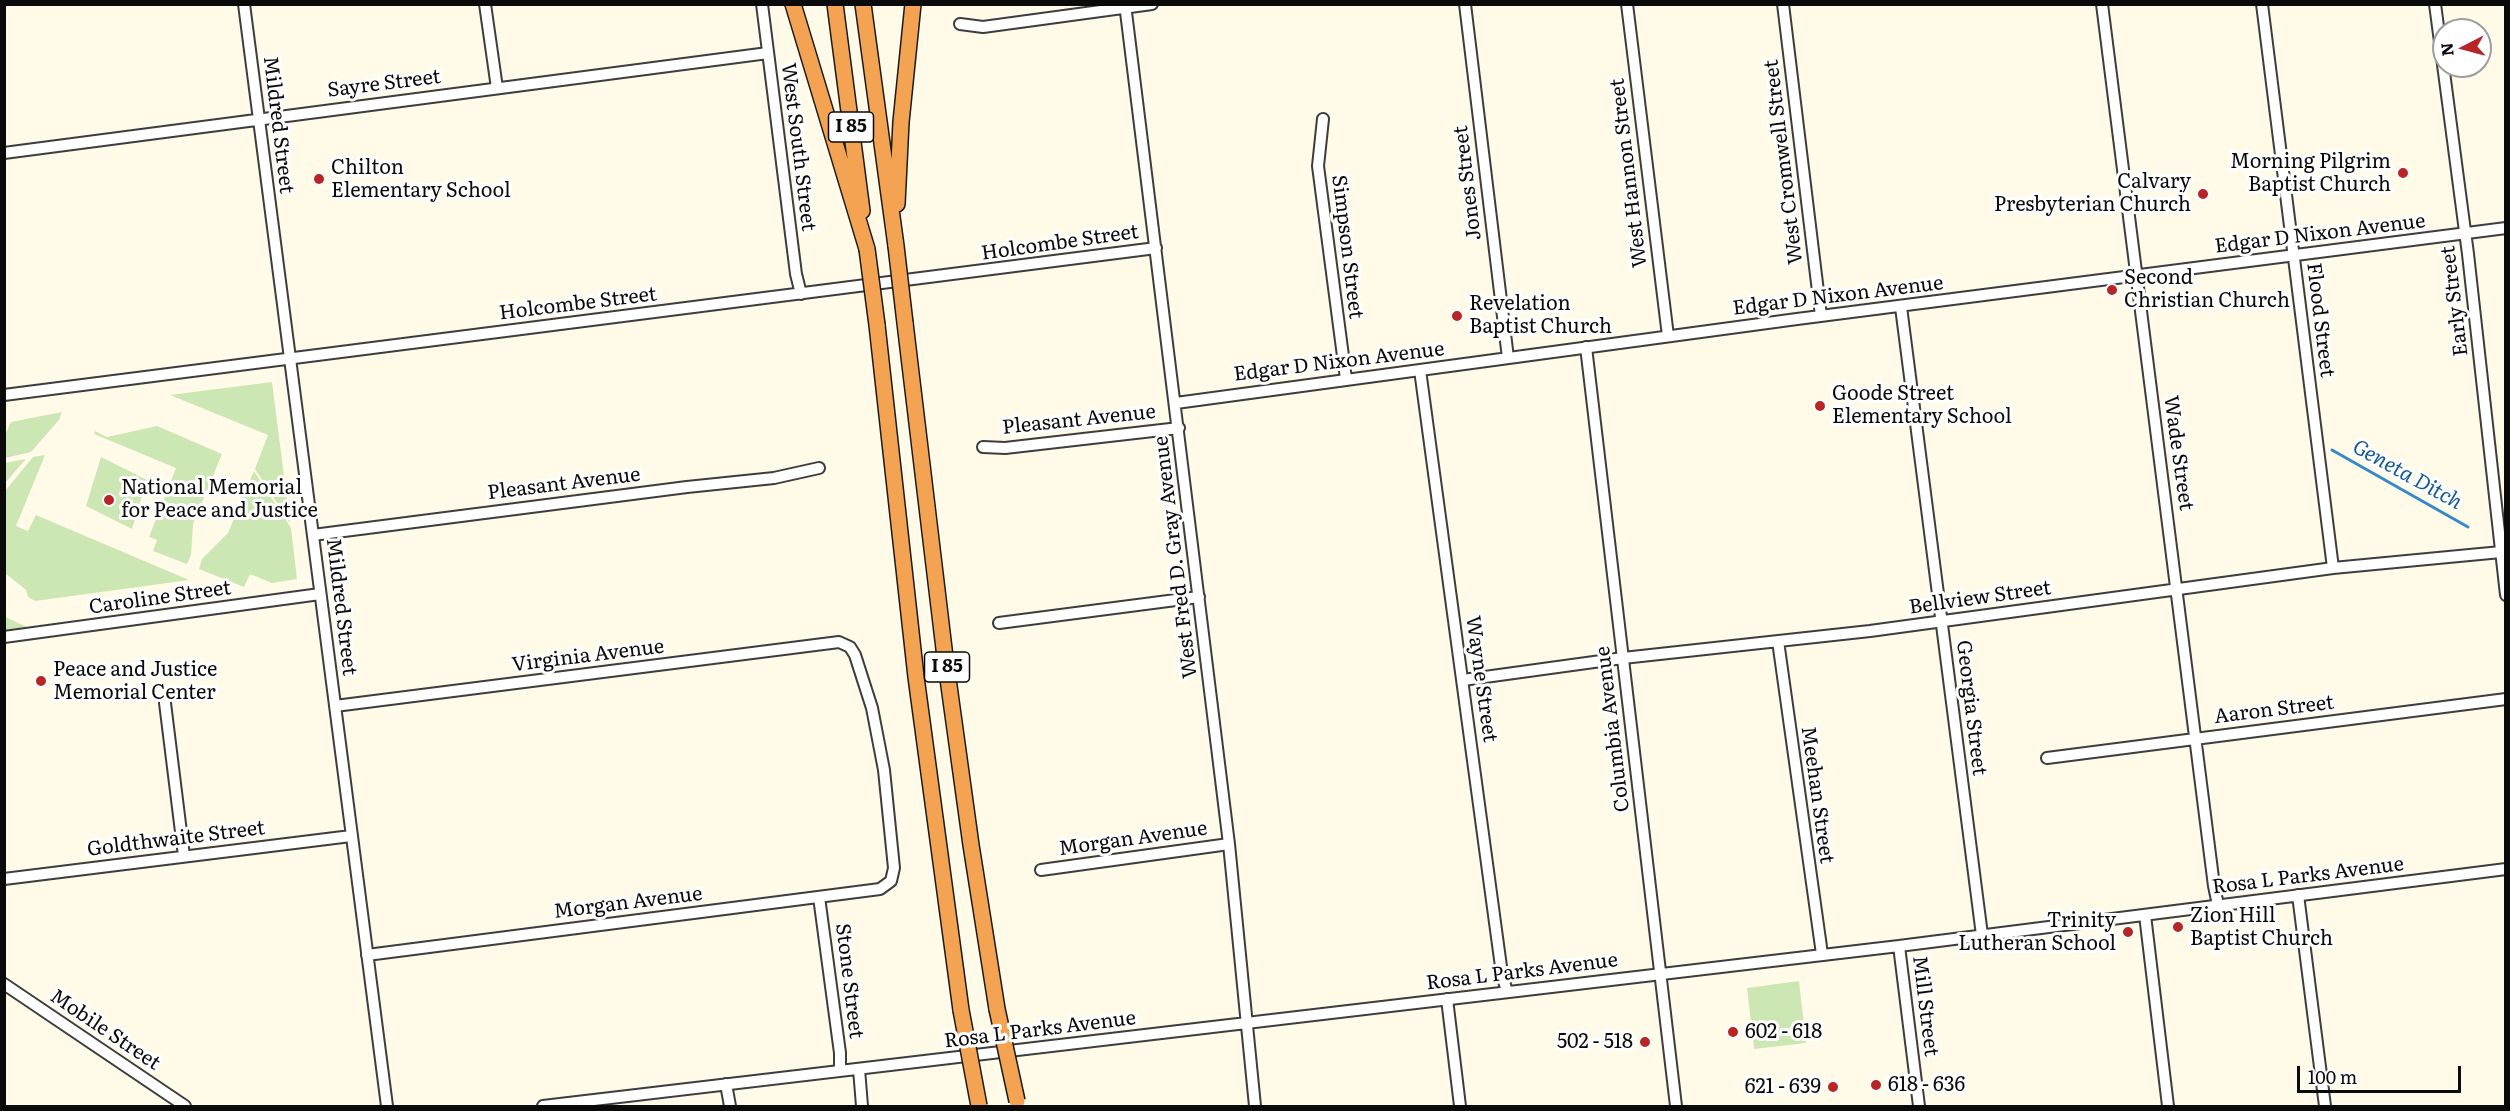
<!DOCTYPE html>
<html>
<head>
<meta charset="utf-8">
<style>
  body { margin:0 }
  #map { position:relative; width:2510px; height:1111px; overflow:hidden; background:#fffbe8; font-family:Literata,serif }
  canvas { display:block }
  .frame { position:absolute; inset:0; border:6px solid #0a0a0a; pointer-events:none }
  .north { position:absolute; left:2432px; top:18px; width:60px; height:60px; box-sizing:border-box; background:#fff; border:2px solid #9d9d9d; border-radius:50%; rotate:264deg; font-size:16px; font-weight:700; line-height:24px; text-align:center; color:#0a0a0a }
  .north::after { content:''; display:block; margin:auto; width:21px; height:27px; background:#b72526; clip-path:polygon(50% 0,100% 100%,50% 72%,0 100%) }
  .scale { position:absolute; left:2297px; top:1066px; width:164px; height:27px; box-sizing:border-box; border:3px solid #0a0a0a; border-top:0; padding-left:8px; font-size:18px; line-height:21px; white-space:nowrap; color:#0a0a0a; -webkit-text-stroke:4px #fff; paint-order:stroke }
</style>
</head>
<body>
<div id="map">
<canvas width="2510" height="1111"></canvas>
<div class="frame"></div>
<div class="north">N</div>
<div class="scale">100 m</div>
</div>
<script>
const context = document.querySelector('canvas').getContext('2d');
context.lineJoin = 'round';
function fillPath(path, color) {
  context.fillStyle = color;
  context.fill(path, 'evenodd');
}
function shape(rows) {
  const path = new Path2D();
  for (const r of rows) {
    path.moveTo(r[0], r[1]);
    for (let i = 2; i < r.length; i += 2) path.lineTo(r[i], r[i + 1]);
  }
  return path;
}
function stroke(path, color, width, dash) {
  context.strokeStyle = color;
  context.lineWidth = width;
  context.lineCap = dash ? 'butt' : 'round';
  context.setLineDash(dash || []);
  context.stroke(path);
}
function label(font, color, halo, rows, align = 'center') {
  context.font = font + ' Literata,serif';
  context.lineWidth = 6;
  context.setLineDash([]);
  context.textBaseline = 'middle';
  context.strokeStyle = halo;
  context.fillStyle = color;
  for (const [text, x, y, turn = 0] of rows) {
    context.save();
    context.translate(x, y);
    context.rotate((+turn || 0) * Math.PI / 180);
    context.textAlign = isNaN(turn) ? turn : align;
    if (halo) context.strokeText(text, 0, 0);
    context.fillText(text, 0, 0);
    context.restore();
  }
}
const green = shape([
  [272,382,290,523,255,469,268,435,170,395],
  [62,412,59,420,31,452,5,458,5,435,11,422],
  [157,426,222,454,193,524,191,555,187,564,153,551,157,540,149,537,176,468,94,434,95,431,107,437],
  [45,455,16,526,28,531,36,515,189,580,35,601,28,597,26,590,5,573,5,491,33,457],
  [101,457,147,480,132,529,86,506],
  [26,459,5,483,5,463],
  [254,471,291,528,297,579,272,583,250,574,244,587,199,569,202,559,228,533],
  [5,617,27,627,5,630],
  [1799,981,1806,1043,1754,1049,1747,988]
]);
const stream = shape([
  [2332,450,2468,527]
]);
const minor = shape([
  [244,4,387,1106],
  [485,4,497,88],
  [762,4,796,274,801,294],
  [1125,4,1229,844,1255,1106],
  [1465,4,1508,358],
  [1627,4,1668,336],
  [1783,4,1821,316],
  [2102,4,2214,886,2218,905],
  [2262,4,2333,568],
  [2435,4,2468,254,2506,595],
  [960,24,983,27,1152,4],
  [1323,119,1318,166,1346,379],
  [4,153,768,53],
  [1901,307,1982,935],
  [1586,347,1676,1106],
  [1420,370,1502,974,1507,992],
  [4,395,1156,248],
  [1176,403,1797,319,2506,228],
  [983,447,1005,448,1179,428],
  [313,535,687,487,774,478,819,468],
  [999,623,1199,597],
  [4,637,320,594],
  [1778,641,1822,954],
  [1463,680,1623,658,1870,631,2333,568,2501,552],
  [165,703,184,856],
  [335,706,839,642,850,647,855,655,872,708,884,770,894,868,891,881,880,889,367,955],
  [2047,758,2506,699],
  [1041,870,1229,844],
  [4,879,351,836],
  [2298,895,2325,1106],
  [819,897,840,1053,840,1070],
  [2145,915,2168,1106],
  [1899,946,1919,1106],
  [4,984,185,1106],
  [1447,999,1460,1106],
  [859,1069,862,1106],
  [726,1084,730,1106],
  [543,1106,1899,946,2506,869]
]);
const highway = shape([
  [793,4,867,249],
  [835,4,862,211],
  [863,4,896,246],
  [897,204,901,122,913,4],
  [905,323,945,657,971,845,997,1009],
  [877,325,916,677,961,1010]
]);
const highwayBridge = shape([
  [896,246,905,323],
  [867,249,877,325],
  [997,1009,1017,1101],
  [961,1010,979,1106]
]);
const markers = [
  [2403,173,6,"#b72526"],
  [319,179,6,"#b72526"],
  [2203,194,6,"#b72526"],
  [2112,290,6,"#b72526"],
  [1457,316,6,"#b72526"],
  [1820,406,6,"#b72526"],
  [109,500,6,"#b72526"],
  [41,681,6,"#b72526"],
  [2178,927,6,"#b72526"],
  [2128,932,6,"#b72526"],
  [1733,1032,6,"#b72526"],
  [1645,1042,6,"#b72526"],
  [1876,1085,6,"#b72526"],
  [1833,1087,6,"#b72526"]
];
const shields = [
  [851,127,45],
  [947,667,45]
];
const shieldNames = [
  ["I 85",851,127],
  ["I 85",947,667]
];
const streetNames = [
  ["Sayre Street",384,84,-7],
  ["Mildred Street",278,125,83],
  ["West South Street",798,147,83],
  ["West Cromwell Street",1784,162,-97],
  ["West Hannon Street",1629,173,-97],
  ["Jones Street",1468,183,-97],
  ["Edgar D Nixon Avenue",2320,234,-7],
  ["Holcombe Street",1060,243,-8],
  ["Simpson Street",1347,247,83],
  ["Edgar D Nixon Avenue",1838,296,-7],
  ["Early Street",2455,301,-97],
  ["Holcombe Street",578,304,-7],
  ["Flood Street",2320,320,83],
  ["Edgar D Nixon Avenue",1339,362,-7],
  ["Pleasant Avenue",1079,420,-6],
  ["Wade Street",2178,453,82],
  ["Pleasant Avenue",564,484,-7],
  ["West Fred D. Gray Avenue",1176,557,-97],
  ["Caroline Street",160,598,-8],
  ["Bellview Street",1980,598,-8],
  ["Mildred Street",341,607,83],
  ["Virginia Avenue",588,656,-7],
  ["Wayne Street",1481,679,82],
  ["Georgia Street",1971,708,83],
  ["Aaron Street",2274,710,-7],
  ["Columbia Avenue",1613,729,-97],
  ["Meehan Street",1817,795,82],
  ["Goldthwaite Street",176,839,-7],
  ["Morgan Avenue",1133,839,-8],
  ["Rosa L Parks Avenue",2308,876,-7],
  ["Morgan Avenue",628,903,-7],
  ["Rosa L Parks Avenue",1522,972,-7],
  ["Stone Street",849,981,83],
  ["Mill Street",1925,1006,83],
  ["Mobile Street",105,1030,34],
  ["Rosa L Parks Avenue",1040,1030,-7]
];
const poiNames = [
  ["Morning Pilgrim",2391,162,"right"],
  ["Baptist Church",2391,185,"right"],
  ["Chilton",331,168],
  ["Elementary School",331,191],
  ["Calvary",2191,182,"right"],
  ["Presbyterian Church",2191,205,"right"],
  ["Second",2124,278],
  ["Christian Church",2124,301],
  ["Revelation",1469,304],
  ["Baptist Church",1469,327],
  ["Goode Street",1832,394],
  ["Elementary School",1832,417],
  ["National Memorial",121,488],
  ["for Peace and Justice",121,511],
  ["Peace and Justice",53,670],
  ["Memorial Center",53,693],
  ["Zion Hill",2190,916],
  ["Baptist Church",2190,939],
  ["Trinity",2116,921,"right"],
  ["Lutheran School",2116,944,"right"],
  ["602 - 618",1745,1032],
  ["502 - 518",1633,1042,"right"],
  ["618 - 636",1888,1085],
  ["621 - 639",1821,1087,"right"]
];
const waterNames = [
  ["Geneta Ditch",2407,475,29]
];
fillPath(green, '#cce7b3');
stroke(stream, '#3689cb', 3);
stroke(minor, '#3d3d3d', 14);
stroke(highway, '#1b1b1b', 18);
stroke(minor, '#fff', 10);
stroke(highway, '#f3a352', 15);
stroke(highwayBridge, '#1b1b1b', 18, []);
stroke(highwayBridge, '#f3a352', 15);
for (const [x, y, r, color] of markers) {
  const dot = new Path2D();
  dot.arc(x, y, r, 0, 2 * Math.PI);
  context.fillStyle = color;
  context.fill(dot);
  stroke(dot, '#fff', 2);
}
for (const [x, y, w] of shields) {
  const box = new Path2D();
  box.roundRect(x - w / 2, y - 15, w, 30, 4.5);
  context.fillStyle = '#fff';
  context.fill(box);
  stroke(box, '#0a0a0a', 1.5);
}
label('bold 18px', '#0a0a0a', null, shieldNames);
label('20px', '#0a0a0a', '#fff', streetNames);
label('20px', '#0a0a0a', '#fff', poiNames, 'left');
label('italic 21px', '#175a99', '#fff', waterNames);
</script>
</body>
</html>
